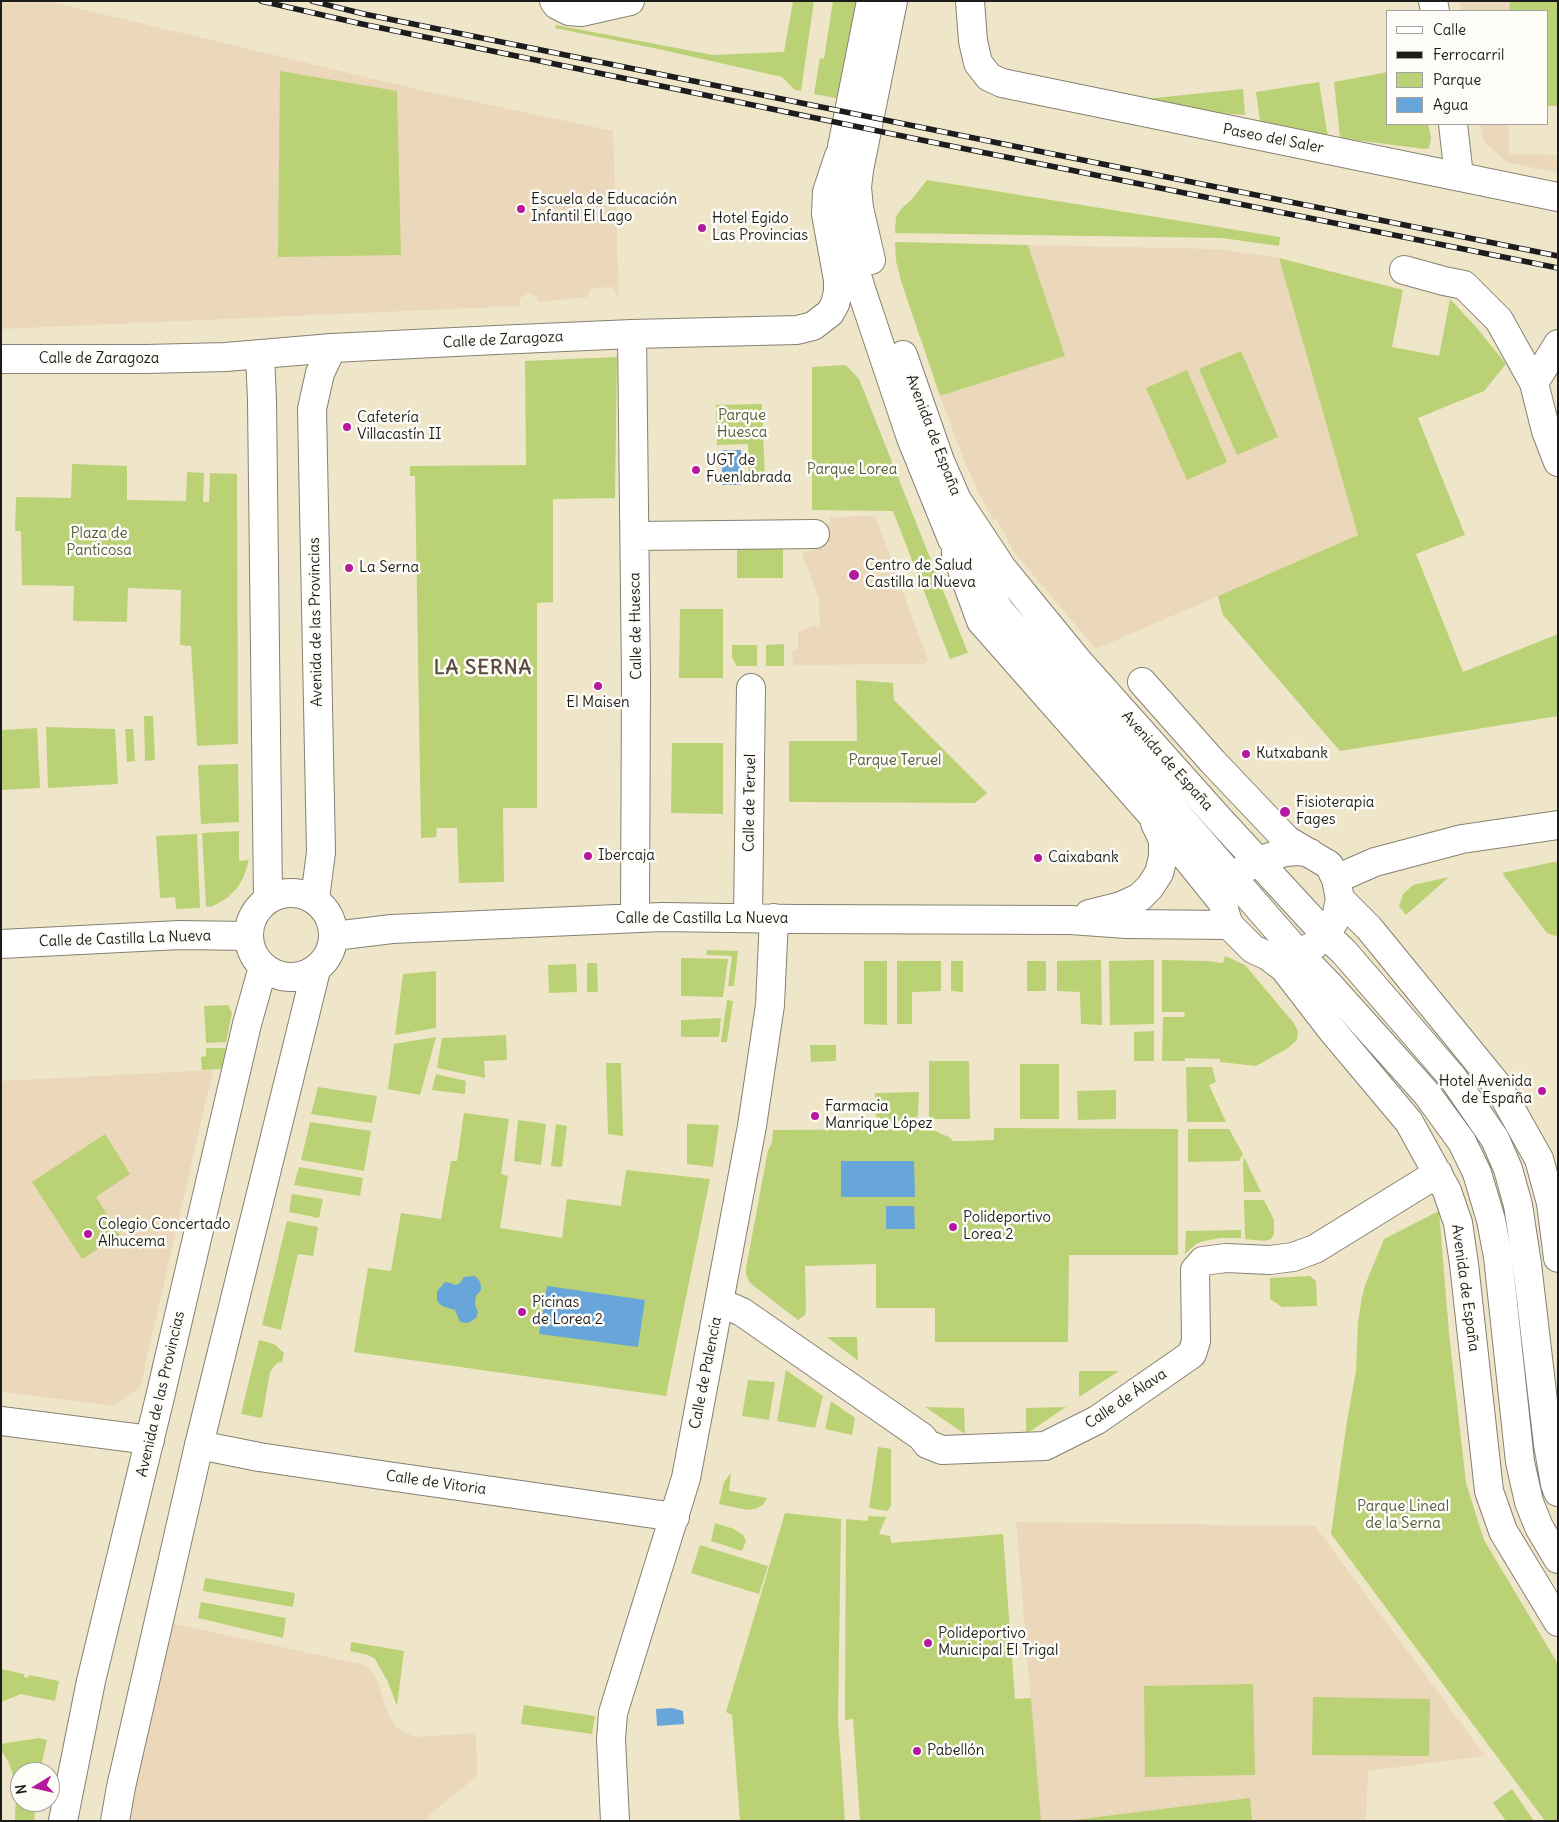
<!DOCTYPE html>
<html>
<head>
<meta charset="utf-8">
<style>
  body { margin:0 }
  #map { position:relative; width:1559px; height:1822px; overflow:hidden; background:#efe6c9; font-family:Delius,sans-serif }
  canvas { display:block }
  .frame { position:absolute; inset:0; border:2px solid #1c1c1c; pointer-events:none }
  .legend { position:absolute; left:1386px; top:10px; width:162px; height:115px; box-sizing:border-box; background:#fdfcf7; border:1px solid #a3a29f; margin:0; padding:6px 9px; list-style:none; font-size:15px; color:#1c1c1c }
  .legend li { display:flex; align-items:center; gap:10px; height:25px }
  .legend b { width:25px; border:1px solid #a3a29f }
  .north { position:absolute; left:10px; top:1762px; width:50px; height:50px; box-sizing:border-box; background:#fdfcf7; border:1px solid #a3a29f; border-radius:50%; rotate:261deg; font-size:14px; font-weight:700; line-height:20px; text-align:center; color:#1c1c1c }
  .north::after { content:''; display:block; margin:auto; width:18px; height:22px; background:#b5179e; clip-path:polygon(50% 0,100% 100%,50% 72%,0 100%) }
</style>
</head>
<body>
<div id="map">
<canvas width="1559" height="1822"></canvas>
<div class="frame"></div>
<ul class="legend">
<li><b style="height:6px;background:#fff"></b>Calle</li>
<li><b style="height:6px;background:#1c1c1c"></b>Ferrocarril</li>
<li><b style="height:14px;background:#bbd175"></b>Parque</li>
<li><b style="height:14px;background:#68a6da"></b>Agua</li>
</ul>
<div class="north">N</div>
</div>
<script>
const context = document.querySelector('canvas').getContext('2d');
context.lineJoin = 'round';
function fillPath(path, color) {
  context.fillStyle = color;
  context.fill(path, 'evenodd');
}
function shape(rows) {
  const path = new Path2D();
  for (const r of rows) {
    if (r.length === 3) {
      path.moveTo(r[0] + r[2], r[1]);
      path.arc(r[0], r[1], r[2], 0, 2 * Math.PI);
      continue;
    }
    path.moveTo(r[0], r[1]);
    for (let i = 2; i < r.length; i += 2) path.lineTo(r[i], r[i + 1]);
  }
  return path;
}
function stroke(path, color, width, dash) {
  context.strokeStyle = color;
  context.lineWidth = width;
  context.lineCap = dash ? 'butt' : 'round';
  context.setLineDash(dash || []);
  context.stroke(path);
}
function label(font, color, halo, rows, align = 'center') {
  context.font = font + ' Delius,sans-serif';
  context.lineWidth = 5;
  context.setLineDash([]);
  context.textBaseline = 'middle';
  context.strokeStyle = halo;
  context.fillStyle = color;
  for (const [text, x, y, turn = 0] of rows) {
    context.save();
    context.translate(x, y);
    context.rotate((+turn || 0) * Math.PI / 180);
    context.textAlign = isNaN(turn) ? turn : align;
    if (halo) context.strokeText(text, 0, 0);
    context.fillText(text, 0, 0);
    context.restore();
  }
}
const built = shape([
  [1,1,48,1,420,90,613,131,619,295,616,295,612,287,592,288,589,291,588,297,538,302,537,299,531,293,527,294,520,298,519,306,1,329],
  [1459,1,1510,1,1509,11,1461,11],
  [1480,124,1509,124,1509,154,1558,155,1558,173,1507,162,1484,142],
  [1028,245,1218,249,1279,258,1358,535,1096,649,1023,563,1013,550,996,518,993,520,976,487,961,452,940,396,1064,356],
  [875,516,928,660,924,664,795,665,793,663,792,651,798,649,798,632,815,625,817,628,820,627,819,598,802,553,815,549,815,524,830,524,830,517],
  [213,1070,140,1388,114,1406,1,1392,1,1081],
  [1016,1522,1315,1526,1485,1756,1368,1771,1366,1821,1041,1821],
  [166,1622,365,1665,376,1677,388,1714,396,1727,414,1737,476,1733,477,1776,427,1817,427,1821,123,1821]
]);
const green = shape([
  [793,1,814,1,801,91,795,90,782,77,658,49,555,28,556,25,713,55,784,52],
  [833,1,857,1,841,99,814,94,820,58,824,59],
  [1510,1,1558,1,1558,106,1548,106,1548,11,1509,11],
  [280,71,397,91,401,255,278,257],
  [1388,72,1388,124,1428,124,1431,138,1429,148,1424,149,1340,138,1334,82],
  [1319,82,1328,137,1260,121,1256,92],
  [1243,89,1245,115,1134,107,1135,100],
  [927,180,1280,237,1279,246,1222,238,895,233,896,217,901,209,912,199],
  [895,242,1028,245,1065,356,940,396,901,281,896,261],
  [1279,258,1403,290,1392,347,1439,356,1450,299,1477,328,1506,364,1484,391,1418,418,1465,535,1416,554,1463,672,1558,634,1558,716,1340,751,1223,615,1218,596,1358,535],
  [1241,351,1278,437,1237,455,1199,369],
  [617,357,615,498,553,499,553,602,537,603,537,808,503,808,504,882,459,883,457,828,437,828,436,837,421,838,415,476,410,476,410,466,526,465,525,361],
  [844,365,847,366,859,379,968,653,950,659,893,511,812,510,812,367],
  [1187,370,1227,462,1187,480,1146,388],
  [762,404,765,481,749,481,748,444,717,445,716,405],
  [72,464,127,466,127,500,186,501,187,472,204,473,203,502,209,502,210,473,237,474,238,744,197,746,191,646,180,645,181,590,128,588,127,622,73,621,74,586,22,585,21,531,15,531,16,497,71,498],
  [737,549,783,549,783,578,737,578],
  [680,609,723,609,723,678,679,678],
  [784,644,784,666,766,666,766,645],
  [732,645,757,645,757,666,737,666,732,658],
  [856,680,893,683,894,700,987,793,975,803,789,802,789,741,857,741],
  [144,716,153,716,155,760,145,761],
  [46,727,115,729,118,784,48,788],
  [37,728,40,788,1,790,1,730],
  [125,729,133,729,135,761,127,762],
  [672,743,723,743,723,814,671,813],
  [238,764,239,822,201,824,198,765],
  [239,831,239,861,249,860,244,876,238,887,227,898,213,906,206,907,202,833],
  [197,834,200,908,176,909,175,897,160,898,156,836],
  [1558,861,1558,935,1555,936,1547,933,1502,873],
  [1449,877,1406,915,1399,906,1403,894,1413,885],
  [707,950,738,951,734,986,728,986,732,956,706,955],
  [1225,956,1245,965,1293,1022,1298,1031,1297,1040,1288,1048,1256,1066,1220,1062,1220,1059,1185,1058,1185,1061,1162,1061,1163,1017,1184,1017,1185,1012,1162,1012,1162,960,1207,961,1223,963],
  [681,958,728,959,723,997,681,996],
  [1101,960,1102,1025,1081,1024,1080,992,1057,991,1057,961],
  [1154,960,1154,1024,1110,1025,1109,961],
  [864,961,887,961,887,1025,864,1024],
  [897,961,941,961,941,991,912,992,912,1024,897,1024],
  [951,961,963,961,963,992,951,991],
  [1027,961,1046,961,1046,991,1027,991],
  [587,963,597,963,598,992,587,992],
  [576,964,577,992,549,993,548,965],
  [436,971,436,1028,395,1035,403,974],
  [727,1000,733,1001,727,1042,721,1042],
  [228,1005,232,1013,226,1042,206,1043,204,1006],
  [721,1018,719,1037,681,1037,681,1020],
  [1154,1031,1154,1061,1134,1061,1134,1032],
  [506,1035,507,1060,484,1061,485,1078,437,1068,442,1038],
  [436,1037,420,1095,388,1089,394,1044],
  [810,1045,836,1045,836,1061,811,1062],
  [206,1048,226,1048,221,1069,202,1070,201,1057,206,1056],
  [929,1061,969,1061,970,1119,929,1119],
  [606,1063,621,1063,623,1136,608,1134],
  [1020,1064,1059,1064,1059,1119,1020,1119],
  [1186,1067,1212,1067,1216,1082,1209,1085,1226,1122,1187,1122],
  [436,1074,466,1081,465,1094,432,1090],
  [318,1087,377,1096,372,1123,311,1114],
  [1116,1090,1116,1119,1078,1120,1077,1091],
  [919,1092,918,1115,914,1121,881,1122,876,1116,875,1093],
  [464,1113,509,1119,501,1174,508,1176,500,1228,562,1238,567,1199,621,1206,626,1170,710,1179,666,1396,354,1352,368,1268,391,1271,401,1213,441,1219,451,1161,457,1161],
  [518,1120,546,1124,541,1165,514,1161],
  [310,1122,371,1131,364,1171,301,1160],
  [556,1124,567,1126,562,1167,551,1166],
  [687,1124,719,1125,713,1167,687,1164],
  [994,1128,1178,1129,1178,1255,1069,1255,1068,1342,935,1342,935,1308,876,1308,876,1264,805,1266,806,1310,805,1315,798,1320,750,1283,746,1274,746,1268,768,1150,772,1143,773,1130,926,1129,935,1131,951,1138,952,1141,967,1141,994,1140],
  [1188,1129,1229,1129,1243,1154,1239,1161,1188,1162],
  [105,1134,130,1174,96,1197,120,1235,82,1259,32,1182],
  [1244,1157,1261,1192,1244,1192,1243,1164],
  [299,1167,363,1178,360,1196,294,1185],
  [292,1194,323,1199,319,1218,289,1212],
  [1244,1200,1264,1200,1274,1220,1274,1234,1271,1239,1264,1241,1245,1239],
  [1439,1211,1449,1333,1466,1483,1484,1540,1558,1664,1558,1821,1545,1821,1331,1534,1347,1421,1356,1371,1358,1322,1362,1297,1365,1285,1384,1239],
  [287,1221,318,1227,313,1256,298,1254,281,1330,262,1325],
  [1241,1230,1241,1238,1220,1238,1204,1241,1196,1244,1185,1254,1186,1231],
  [1310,1276,1316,1281,1317,1306,1282,1307,1270,1299,1270,1278],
  [827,1337,857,1337,858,1360,857,1360],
  [259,1340,274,1344,284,1353,282,1362,277,1363,270,1372,262,1418,241,1414],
  [786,1370,823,1396,815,1428,777,1421],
  [1081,1371,1119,1371,1079,1397,1079,1372],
  [748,1380,775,1382,769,1420,742,1416],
  [831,1401,855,1418,852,1435,825,1429],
  [925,1407,964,1408,965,1434],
  [1066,1407,1026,1434,1026,1408],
  [878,1447,891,1449,891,1506,887,1511,869,1508],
  [731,1473,729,1491,767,1498,763,1505,755,1509,747,1510,719,1504,724,1482],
  [785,1513,841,1519,838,1720,845,1821,740,1821,732,1715,726,1712],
  [868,1516,886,1517,879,1534,890,1536,891,1543,1003,1534,1015,1699,1031,1698,1041,1821,860,1821,853,1719,845,1720,845,1711,846,1519,868,1521],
  [715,1523,734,1529,743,1535,746,1541,742,1551,711,1541],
  [700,1545,768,1566,759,1594,691,1573],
  [205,1578,295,1593,293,1607,203,1591],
  [201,1602,286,1618,283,1638,198,1618],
  [351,1642,404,1651,397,1706,388,1682,375,1659,368,1655,350,1651],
  [1,1669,24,1674,24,1677,28,1678,29,1675,59,1681,55,1701,21,1694,1,1702],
  [1253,1684,1255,1775,1145,1777,1144,1686],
  [1313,1697,1430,1699,1429,1756,1312,1755],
  [524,1705,595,1716,592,1734,521,1724],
  [39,1738,47,1740,40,1772,20,1772,20,1802,36,1802,34,1821,15,1821,16,1791,14,1778,8,1761,1,1750,1,1744],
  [1512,1789,1534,1821,1506,1821,1493,1803],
  [1250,1798,1252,1821,1066,1821]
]);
const water = shape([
  [722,450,741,450,741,485,722,485],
  [841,1161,914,1161,915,1197,841,1197],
  [886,1206,914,1206,915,1229,886,1229],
  [475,1276,479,1280,481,1286,481,1290,476,1296,475,1305,478,1312,476,1318,468,1323,460,1322,455,1310,442,1306,437,1301,437,1291,445,1282,451,1283,454,1285,459,1284,464,1277],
  [547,1286,645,1300,638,1347,539,1334],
  [672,1708,683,1711,684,1724,657,1726,656,1709]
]);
const minor = shape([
  [554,1,557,5,569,11,581,12,630,1],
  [970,1,973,41,978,63,989,77,1002,83,1558,197],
  [1433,1,1435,11],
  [1453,124,1459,176],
  [1404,270,1444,281,1464,285,1499,320,1534,383,1546,431,1558,462],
  [632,334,636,680,635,918],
  [1,359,146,359,226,357,332,348,496,340,632,334,797,330,813,326,830,313,835,304,838,292,838,280,826,214,827,192,839,156],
  [1534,383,1558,344],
  [635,536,815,534],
  [956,553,981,621,1152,815,1223,903],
  [1142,682,1213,762,1287,840,1329,865,1336,879,1340,899,1336,918,1326,935,1313,946,1298,953,1274,954],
  [1310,853,1299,851,1285,852,1258,861,1244,869,1233,878,1225,891,1223,903,1225,913,1229,925,1253,949,1268,956,1284,968,1331,1029,1409,1122,1447,1191,1458,1223,1464,1264,1489,1491,1503,1531,1558,1622],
  [1336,879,1375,862,1462,839,1558,825],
  [1340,899,1369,928,1498,1086,1539,1159,1551,1203,1558,1258],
  [1089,914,1121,906,1132,901,1140,897,1150,887,1159,873,1163,857,1163,840,1155,823],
  [748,918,751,688],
  [334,936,392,929,662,917,796,919,1071,920,1126,924,1229,925],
  [1,944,180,935,248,936],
  [719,1302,742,1312,922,1437,927,1444,942,1450,1045,1446,1097,1420,1192,1354,1196,1341,1195,1270,1203,1261,1226,1258,1270,1260,1293,1257,1315,1249,1438,1173],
  [1,1421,150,1440],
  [199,1445,259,1457,381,1475,675,1517],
  [615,1821,611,1739,613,1713,686,1478,752,1126,770,1005,774,918]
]);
const major = shape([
  [871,1,842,147,840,176,842,224,861,289,911,438,952,539,1000,611,1298,953,1330,986,1427,1094,1462,1142,1477,1173,1491,1220,1498,1257,1520,1462,1529,1502,1539,1527,1558,1559],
  [871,260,859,208,857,187,859,170,893,1],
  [260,355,262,400,268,898],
  [903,355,940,461,957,500,1002,568,1078,661,1219,819,1326,935,1344,952,1453,1078,1495,1139,1508,1169,1518,1205,1527,1264,1548,1444,1555,1484,1558,1492],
  [291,935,42],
  [315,899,321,852,312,409,320,373,332,348],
  [63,1821,91,1681,160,1397,247,1024,263,967],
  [115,1821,121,1787,199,1445,316,970]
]);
const rail = shape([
  [261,1,362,24,936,143,1558,268],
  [312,1,364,14,939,131,1558,256]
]);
const markers = [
  [521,209,5,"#b5179e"],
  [702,228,5,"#b5179e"],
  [347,427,5,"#b5179e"],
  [696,470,5,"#b5179e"],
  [349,568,5,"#b5179e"],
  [854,575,6,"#b5179e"],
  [598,686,5,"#b5179e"],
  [1246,754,5,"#b5179e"],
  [1285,812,6,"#b5179e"],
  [588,856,5,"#b5179e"],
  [1038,858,5,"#b5179e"],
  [1542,1091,5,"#b5179e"],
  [815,1116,5,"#b5179e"],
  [953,1227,5,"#b5179e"],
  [88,1234,5,"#b5179e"],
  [522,1312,5,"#b5179e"],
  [928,1643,5,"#b5179e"],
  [917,1751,5,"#b5179e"]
];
const streetNames = [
  ["Paseo del Saler",1273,139,11],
  ["Calle de Zaragoza",503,340,-3],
  ["Calle de Zaragoza",99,359],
  ["Avenida de España",933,435,69],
  ["Avenida de las Provincias",316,622,-91],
  ["Calle de Huesca",636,626,-91],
  ["Avenida de España",1167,761,48],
  ["Calle de Teruel",750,803,-89],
  ["Calle de Castilla La Nueva",702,919],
  ["Calle de Castilla La Nueva",125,939,-2],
  ["Avenida de España",1465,1288,82],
  ["Calle de Palencia",706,1373,-79],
  ["Avenida de las Provincias",161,1394,-77],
  ["Calle de Álava",1126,1399,-34],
  ["Calle de Vitoria",436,1483,8]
];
const poiNames = [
  ["Escuela de Educación",531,200],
  ["Infantil El Lago",531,217],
  ["Hotel Egido",712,219],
  ["Las Provincias",712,236],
  ["Cafetería",357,418],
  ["Villacastín II",357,435],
  ["UGT de",706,461],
  ["Fuenlabrada",706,478],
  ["Centro de Salud",865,566],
  ["Castilla la Nueva",865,583],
  ["La Serna",359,568],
  ["El Maisen",598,703,"center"],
  ["Kutxabank",1256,754],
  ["Fisioterapia",1296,803],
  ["Fages",1296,820],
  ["Ibercaja",598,856],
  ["Caixabank",1048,858],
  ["Hotel Avenida",1532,1082,"right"],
  ["de España",1532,1099,"right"],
  ["Farmacia",825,1107],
  ["Manrique López",825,1124],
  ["Polideportivo",963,1218],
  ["Lorea 2",963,1235],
  ["Colegio Concertado",98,1225],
  ["Alhucema",98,1242],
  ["Picinas",532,1303],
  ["de Lorea 2",532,1320],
  ["Polideportivo",938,1634],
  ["Municipal El Trigal",938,1651],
  ["Pabellón",927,1751]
];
const parkNames = [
  ["Parque",742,416],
  ["Huesca",742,433],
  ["Parque Lorea",852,470],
  ["Plaza de",99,534],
  ["Panticosa",99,551],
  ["Parque Teruel",895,761],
  ["Parque Lineal",1403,1507],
  ["de la Serna",1403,1524]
];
const districtNames = [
  ["LA SERNA",483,668]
];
fillPath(built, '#ebd8ba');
fillPath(green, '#bbd175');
fillPath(water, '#68a6da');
stroke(minor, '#868172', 30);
stroke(major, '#868172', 30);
stroke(minor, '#fff', 28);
stroke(major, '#fff', 28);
stroke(rail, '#1c1c1c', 5.5);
stroke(rail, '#fdfcf7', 4, [11]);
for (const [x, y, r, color] of markers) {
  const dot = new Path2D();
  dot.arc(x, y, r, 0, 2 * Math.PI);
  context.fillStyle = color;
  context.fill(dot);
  stroke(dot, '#fdfcf7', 2);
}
label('15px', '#1c1c1c', '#fdfcf7', streetNames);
label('15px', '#1c1c1c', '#fdfcf7', poiNames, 'left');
label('15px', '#545b3b', '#fdfcf7', parkNames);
context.letterSpacing = '1px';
label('bold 20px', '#5c4c40', '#fdfcf7', districtNames);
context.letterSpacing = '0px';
</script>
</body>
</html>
